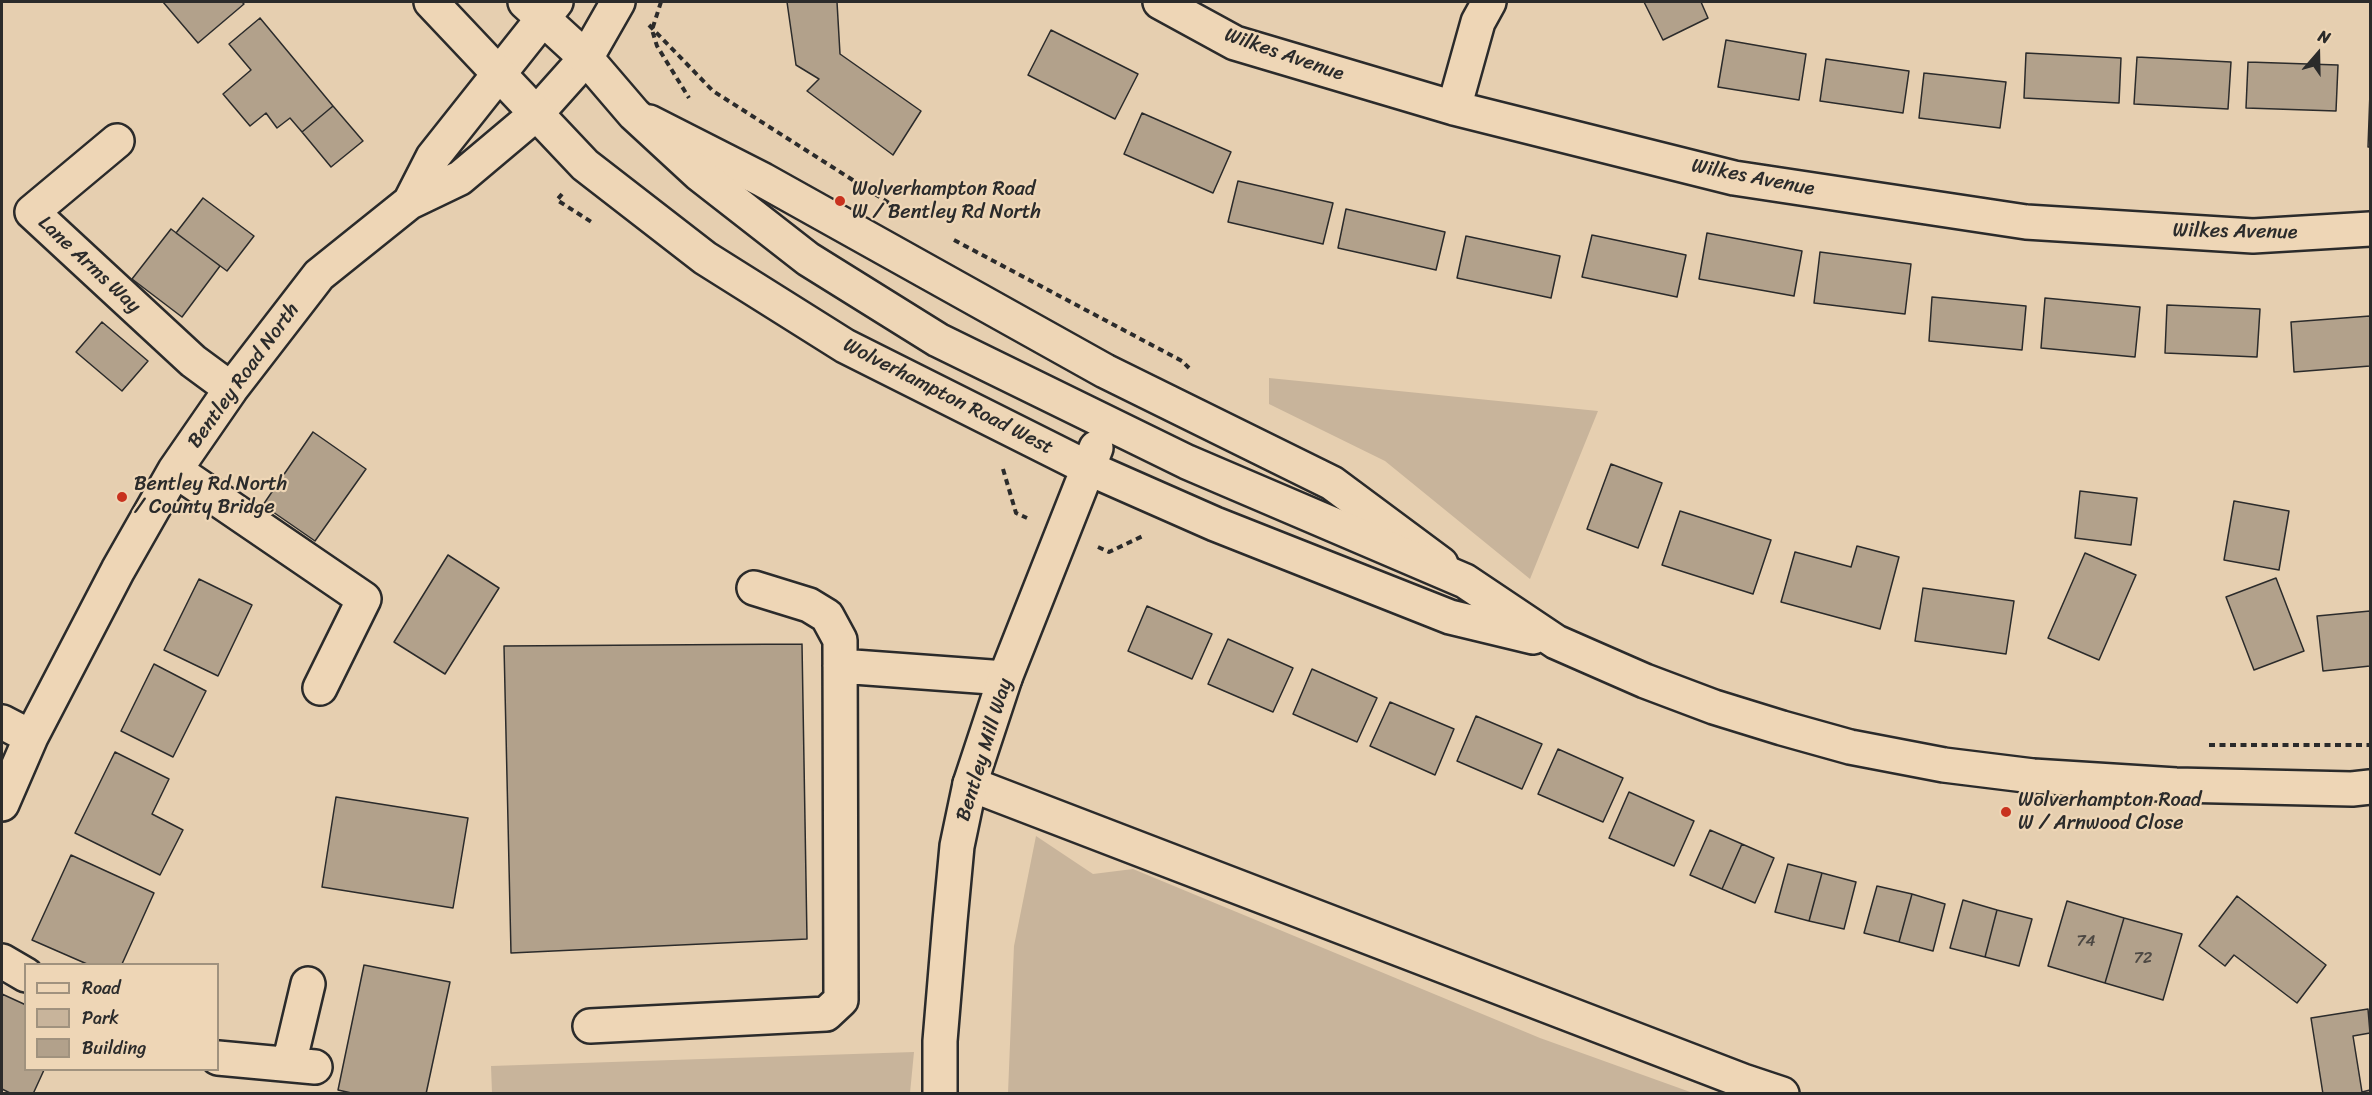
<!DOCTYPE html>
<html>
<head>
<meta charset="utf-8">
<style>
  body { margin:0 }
  #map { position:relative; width:2372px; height:1095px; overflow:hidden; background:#e6cfb0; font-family:Sriracha,sans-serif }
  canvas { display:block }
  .frame { position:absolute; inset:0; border:3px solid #2b2b2b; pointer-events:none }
  .legend { position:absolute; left:24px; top:963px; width:195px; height:108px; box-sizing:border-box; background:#eed6b6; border:2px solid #a0927e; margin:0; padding:8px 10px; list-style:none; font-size:18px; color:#2b2b2b }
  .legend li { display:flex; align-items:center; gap:12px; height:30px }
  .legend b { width:30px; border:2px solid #a0927e }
  .north { position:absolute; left:2288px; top:24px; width:60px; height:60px; -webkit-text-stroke:4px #eed6b6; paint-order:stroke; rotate:20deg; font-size:16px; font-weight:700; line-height:24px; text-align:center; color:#2b2b2b }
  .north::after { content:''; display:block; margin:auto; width:21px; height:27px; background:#2b2b2b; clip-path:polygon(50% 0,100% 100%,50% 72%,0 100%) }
</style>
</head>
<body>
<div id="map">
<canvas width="2372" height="1095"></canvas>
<div class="frame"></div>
<ul class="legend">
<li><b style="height:8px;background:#eed6b6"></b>Road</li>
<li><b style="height:16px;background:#c8b49b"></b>Park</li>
<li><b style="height:16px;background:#b2a18b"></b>Building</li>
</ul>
<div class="north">N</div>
</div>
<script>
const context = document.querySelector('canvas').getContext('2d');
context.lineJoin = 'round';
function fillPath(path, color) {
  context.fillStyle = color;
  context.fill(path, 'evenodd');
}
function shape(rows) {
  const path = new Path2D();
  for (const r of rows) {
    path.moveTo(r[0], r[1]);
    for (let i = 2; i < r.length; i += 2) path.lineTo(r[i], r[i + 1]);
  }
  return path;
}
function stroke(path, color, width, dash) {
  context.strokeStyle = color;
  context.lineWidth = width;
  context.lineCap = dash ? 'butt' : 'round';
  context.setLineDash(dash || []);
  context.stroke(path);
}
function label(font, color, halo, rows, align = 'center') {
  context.font = font + ' Sriracha,sans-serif';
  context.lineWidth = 4.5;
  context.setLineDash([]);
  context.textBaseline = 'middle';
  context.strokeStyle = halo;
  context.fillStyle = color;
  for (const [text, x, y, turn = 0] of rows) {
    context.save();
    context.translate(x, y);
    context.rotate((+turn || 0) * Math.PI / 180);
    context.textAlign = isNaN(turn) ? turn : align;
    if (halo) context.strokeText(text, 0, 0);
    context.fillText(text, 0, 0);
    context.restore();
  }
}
const green = shape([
  [1269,378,1598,411,1530,579,1385,461,1269,404],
  [1036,836,1093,874,1133,869,1540,1038,1693,1093,1008,1093,1014,946],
  [914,1052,910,1093,492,1093,491,1066]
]);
const building = shape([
  [163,2,242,2,244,4,198,43,163,2],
  [787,2,837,2,840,54,921,111,893,155,807,91,819,79,796,65,787,2],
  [1644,2,1701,2,1708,18,1663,40,1644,2],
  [260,18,333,106,302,132,290,118,277,128,266,113,250,126,223,94,251,70,229,44,260,18],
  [1051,30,1138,74,1115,119,1028,75,1051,30],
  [1726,40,1806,54,1799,100,1718,87,1726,40],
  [2026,53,2121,58,2119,103,2024,98,2026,53],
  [2137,57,2231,62,2228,109,2134,104,2137,57],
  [1826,59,1909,71,1903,113,1820,101,1826,59],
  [2248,62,2338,65,2336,111,2246,108,2248,62],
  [1924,73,2006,82,2000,128,1919,118,1924,73],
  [2370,92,2370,147,2368,147,2370,92],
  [333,106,363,141,331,167,302,132,333,106],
  [1142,113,1231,152,1213,193,1124,154,1142,113],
  [1238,181,1333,203,1323,244,1228,222,1238,181],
  [203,198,254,236,227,271,176,233,203,198],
  [1346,209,1445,232,1436,270,1338,248,1346,209],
  [171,229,220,266,182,317,132,279,171,229],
  [1707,233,1802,251,1794,296,1699,279,1707,233],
  [1592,235,1686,255,1677,297,1582,277,1592,235],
  [1466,236,1560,256,1551,298,1457,278,1466,236],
  [1820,252,1911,264,1905,314,1814,303,1820,252],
  [1932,297,2026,306,2022,350,1929,341,1932,297],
  [2045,298,2140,307,2135,357,2041,348,2045,298],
  [2167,305,2260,309,2257,357,2165,353,2167,305],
  [2370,316,2370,366,2294,372,2291,322,2370,316],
  [102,322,148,361,122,391,76,352,102,322],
  [313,432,366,469,315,541,263,505,313,432],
  [1611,464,1662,483,1638,548,1587,529,1611,464],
  [2080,491,2137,498,2131,545,2075,538,2080,491],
  [2234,501,2289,511,2279,570,2224,560,2234,501],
  [1680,511,1771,540,1753,594,1662,565,1680,511],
  [1857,546,1899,557,1880,629,1781,602,1795,552,1851,567,1857,546],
  [2085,553,2136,575,2099,660,2048,638,2085,553],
  [448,555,499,588,445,674,394,642,448,555],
  [2276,578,2304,651,2254,670,2226,597,2276,578],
  [199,579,252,605,218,676,164,650,199,579],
  [1923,588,2014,601,2006,654,1915,641,1923,588],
  [1147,606,1212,634,1192,679,1128,651,1147,606],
  [2370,611,2370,666,2323,671,2317,616,2370,611],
  [1228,639,1293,668,1273,712,1208,684,1228,639],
  [802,644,807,939,511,953,504,646,802,644],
  [154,664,206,691,173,757,121,731,154,664],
  [1312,669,1377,698,1357,742,1293,714,1312,669],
  [1390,702,1454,729,1435,775,1370,746,1390,702],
  [1476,716,1542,744,1522,789,1457,761,1476,716],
  [1558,749,1623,778,1603,822,1538,794,1558,749],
  [115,752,169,779,152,814,183,830,160,875,75,833,115,752],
  [1629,792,1694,821,1674,866,1609,838,1629,792],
  [336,797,468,818,453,908,322,887,336,797],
  [1710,830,1742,844,1722,889,1690,875,1710,830],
  [1742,844,1774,858,1755,903,1722,889,1742,844],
  [71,855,154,893,122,964,87,964,32,940,71,855],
  [1788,864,1822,873,1809,921,1775,912,1788,864],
  [1822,873,1856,882,1844,929,1809,921,1822,873],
  [1877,886,1912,894,1899,942,1864,933,1877,886],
  [1912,894,1945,904,1933,951,1899,942,1912,894],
  [2237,896,2326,965,2297,1003,2234,955,2225,966,2199,946,2237,896],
  [1963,900,1997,910,1985,957,1950,948,1963,900],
  [2067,901,2124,918,2105,983,2048,966,2067,901],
  [1997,910,2032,919,2019,966,1985,957,1997,910],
  [2124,918,2182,934,2163,1000,2105,983,2124,918],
  [364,965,450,982,426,1094,356,1094,338,1090,364,965],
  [2,994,26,1005,26,1070,44,1070,33,1094,12,1094,2,1089,2,994],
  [2368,1009,2370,1033,2353,1036,2362,1092,2370,1090,2370,1094,2323,1094,2311,1018,2368,1009]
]);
const path = shape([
  [661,2,652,30,657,46,689,98],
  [649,25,713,91,892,205],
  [562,194,557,200,593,223],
  [954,240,1182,361,1189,368],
  [1003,469,1016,513,1027,518],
  [1098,547,1109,552,1145,535],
  [2209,745,2370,745]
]);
const minor = shape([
  [1160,2,1235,43,1454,108,1734,178,2026,222,2253,236,2370,229],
  [1454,108,1478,22,1489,2],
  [649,122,763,180,1105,371,1332,483,1441,564],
  [117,141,32,212,193,361,231,389],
  [410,202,433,157,556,2],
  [175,470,364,599,320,688],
  [840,666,1005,678],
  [2,722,31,737],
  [970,784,1743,1081,1782,1094],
  [2,804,31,737,118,570,175,470,231,389,319,275,410,202,460,178,536,114,586,58,618,2],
  [2,961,26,975],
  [590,1026,826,1014,841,1000,840,640,827,616,809,605,754,588],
  [218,1058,315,1067],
  [289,1064,308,984]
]);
const major = shape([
  [431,2,585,165,705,258,845,346,1088,468,1215,524,1450,617,1533,637],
  [525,2,586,58,634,114,699,174,808,259,938,340,1187,462,1465,581,1556,642,1645,681,1714,707,1782,728,1850,747,1944,765,2033,776,2176,785,2352,789,2370,787],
  [940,1094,940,1041,950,921,957,846,970,784,1005,678,1096,448]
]);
const markers = [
  [840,201,6,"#c8321e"],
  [122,497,6,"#c8321e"],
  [2006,812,6,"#c8321e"]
];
const numberNames = [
  ["74",2086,942],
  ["72",2143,959]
];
const streetNames = [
  ["Wilkes Avenue",1284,55,19],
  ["Wilkes Avenue",1753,178,11],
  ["Wilkes Avenue",2235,232,1],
  ["Lane Arms Way",89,265,43],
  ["Bentley Road North",244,376,-54],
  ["Wolverhampton Road West",948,397,27],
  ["Bentley Mill Way",985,750,-73]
];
const poiNames = [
  ["Wolverhampton Road",852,190],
  ["W / Bentley Rd North",852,213],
  ["Bentley Rd North",134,485],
  ["/ County Bridge",134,508],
  ["Wolverhampton Road",2018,801],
  ["W / Arnwood Close",2018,824]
];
fillPath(green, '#c8b49b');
fillPath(building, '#b2a18b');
stroke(building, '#2b2b2b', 1.5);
stroke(minor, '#2b2b2b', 38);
stroke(major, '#2b2b2b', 38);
stroke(path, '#2b2b2b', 4, [6, 4.5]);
stroke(minor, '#eed6b6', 33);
stroke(major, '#eed6b6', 33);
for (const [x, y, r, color] of markers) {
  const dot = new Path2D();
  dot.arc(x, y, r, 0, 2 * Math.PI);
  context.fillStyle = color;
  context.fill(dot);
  stroke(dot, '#eed6b6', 2);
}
label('16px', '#4d4843', null, numberNames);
label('20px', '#2b2b2b', '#eed6b6', streetNames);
label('20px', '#2b2b2b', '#eed6b6', poiNames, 'left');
</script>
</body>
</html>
